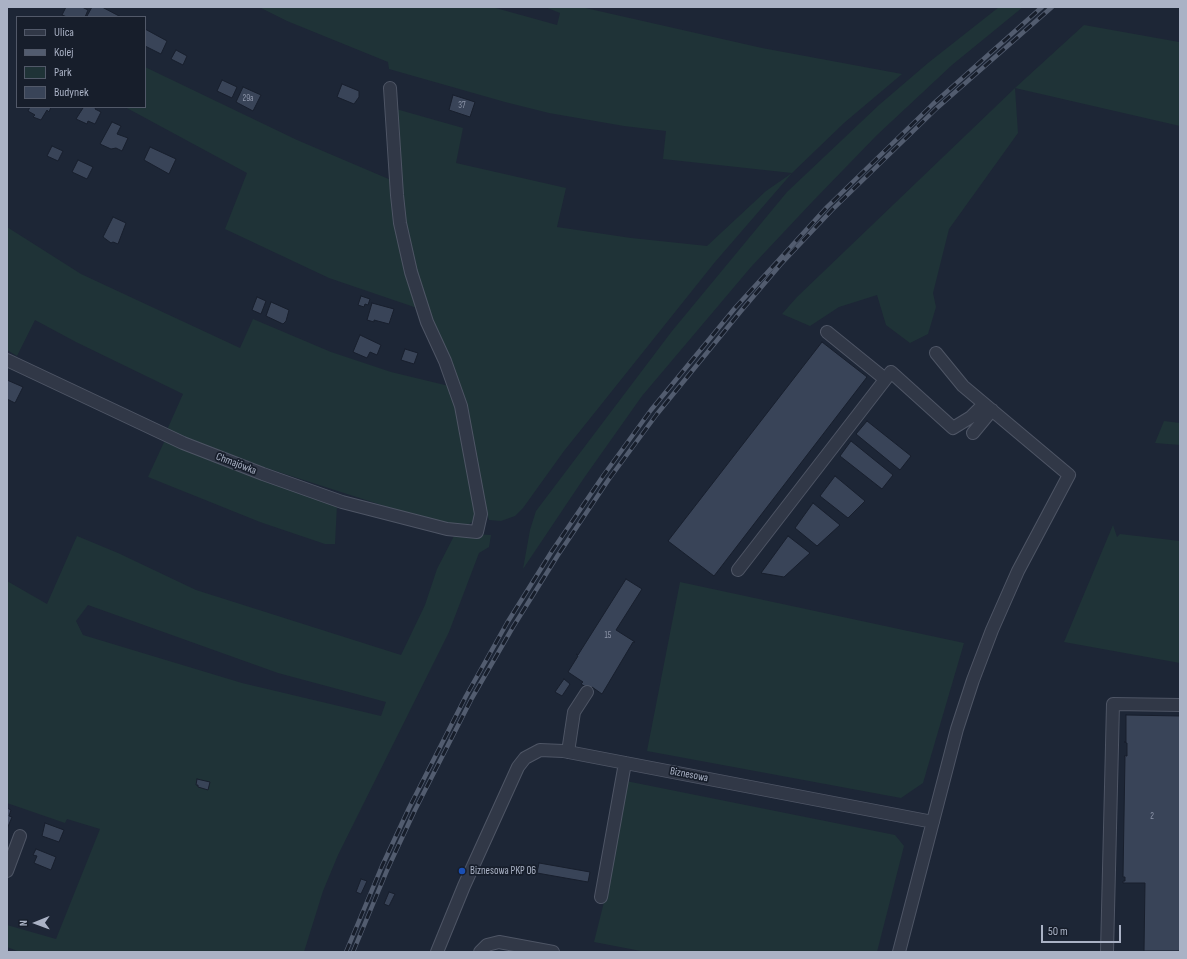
<!DOCTYPE html>
<html>
<head>
<meta charset="utf-8">
<style>
  body { margin:0 }
  #map { position:relative; width:1187px; height:959px; overflow:hidden; background:#1d2636; font-family:"Sofia Sans Condensed",sans-serif }
  canvas { display:block }
  .frame { position:absolute; inset:0; border:8px solid #aab2c5; pointer-events:none }
  .legend { position:absolute; left:16px; top:16px; width:130px; height:92px; box-sizing:border-box; background:#171e2b; border:1px solid #525969; margin:0; padding:5px 7px; list-style:none; font-size:12px; color:#aab2c5 }
  .legend li { display:flex; align-items:center; gap:8px; height:20px }
  .legend b { width:20px; border:1px solid #525969 }
  .north { position:absolute; left:16px; top:903px; width:40px; height:40px; -webkit-text-stroke:3px #171e2b; paint-order:stroke; rotate:269deg; font-size:11px; font-weight:700; line-height:16px; text-align:center; color:#aab2c5 }
  .north::after { content:''; display:block; margin:auto; width:14px; height:18px; background:#aab2c5; clip-path:polygon(50% 0,100% 100%,50% 72%,0 100%) }
  .scale { position:absolute; left:1041px; top:925px; width:80px; height:18px; box-sizing:border-box; border:2px solid #aab2c5; border-top:0; padding-left:5px; font-size:12px; line-height:14px; white-space:nowrap; color:#aab2c5; -webkit-text-stroke:3px #171e2b; paint-order:stroke }
</style>
</head>
<body>
<div id="map">
<canvas width="1187" height="959"></canvas>
<div class="frame"></div>
<ul class="legend">
<li><b style="height:5px;background:#313847"></b>Ulica</li>
<li><b style="height:5px;background:#525c6f"></b>Kolej</li>
<li><b style="height:11px;background:#1f3337"></b>Park</li>
<li><b style="height:11px;background:#394458"></b>Budynek</li>
</ul>
<div class="north">N</div>
<div class="scale">50 m</div>
</div>
<script>
const context = document.querySelector('canvas').getContext('2d');
context.lineJoin = 'round';
function fillPath(path, color) {
  context.fillStyle = color;
  context.fill(path, 'evenodd');
}
function shape(rows) {
  const path = new Path2D();
  for (const r of rows) {
    path.moveTo(r[0], r[1]);
    for (let i = 2; i < r.length; i += 2) path.lineTo(r[i], r[i + 1]);
  }
  return path;
}
function stroke(path, color, width, dash) {
  context.strokeStyle = color;
  context.lineWidth = width;
  context.lineCap = dash ? 'butt' : 'round';
  context.setLineDash(dash || []);
  context.stroke(path);
}
function label(font, color, halo, rows, align = 'center') {
  context.font = font + ' "Sofia Sans Condensed",sans-serif';
  context.lineWidth = 3.5;
  context.setLineDash([]);
  context.textBaseline = 'middle';
  context.strokeStyle = halo;
  context.fillStyle = color;
  for (const [text, x, y, turn = 0] of rows) {
    context.save();
    context.translate(x, y);
    context.rotate((+turn || 0) * Math.PI / 180);
    context.textAlign = isNaN(turn) ? turn : align;
    if (halo) context.strokeText(text, 0, 0);
    context.fillText(text, 0, 0);
    context.restore();
  }
}
const green = shape([
  [259,7,492,7,557,25,560,13,545,7,581,7,762,48,902,74,844,123,792,173,715,262,564,451,523,508,515,516,501,521,489,520,406,235,396,109,463,128,456,163,566,188,557,227,631,238,707,246,766,191,792,173,663,159,666,131,624,126,549,113,505,102,389,69,388,62,287,21],
  [999,7,1023,7,952,65,877,135,813,201,751,267,642,396,584,478,523,569,530,530,536,511,672,331,787,192,879,105,928,63],
  [1084,25,1179,42,1180,126,1015,88,1018,133,949,229,933,293,936,307,928,334,910,343,886,325,877,295,839,307,810,326,782,314,797,297,1015,88],
  [145,67,297,140,391,180,420,309,329,278,225,229,247,173,125,107,145,107],
  [7,227,81,274,240,348,253,319,331,352,391,372,449,386,459,419,477,519,469,524,449,525,400,511,260,466,167,430,183,394,76,342,35,320,17,356,7,350],
  [1164,421,1180,423,1180,445,1155,443],
  [165,440,337,505,335,544,325,544,260,522,148,477],
  [1113,525,1117,537,1120,534,1180,541,1180,663,1064,642],
  [474,534,491,535,489,547,479,553,449,632,338,855,323,891,304,952,20,952,7,947,7,925,56,939,100,829,67,819,65,823,7,803,7,581,47,604,77,536,118,553,196,590,401,655,425,605,437,569,454,536],
  [88,605,278,673,386,702,381,716,242,683,83,635,76,621],
  [680,582,964,643,923,783,901,798,647,751],
  [626,781,895,835,904,846,877,952,646,952,594,942,604,902]
]);
const building = shape([
  [66,7,82,7,88,10,85,17,67,17,62,15,66,7],
  [92,7,102,7,121,17,89,17,87,16,92,7],
  [145,29,167,41,161,54,145,46,145,29],
  [176,50,187,56,183,65,171,59,176,50],
  [222,80,237,87,232,98,217,91,222,80],
  [342,84,359,91,359,97,354,104,337,97,342,84],
  [243,87,261,95,253,111,236,102,243,87],
  [453,95,475,102,470,117,449,110,453,95],
  [30,107,51,107,49,112,47,110,41,120,33,117,35,115,28,111,30,107],
  [81,107,96,107,95,109,101,112,95,124,88,121,87,124,76,119,83,108,81,107],
  [112,122,121,126,117,134,128,138,122,151,116,148,111,149,100,144,112,122],
  [52,146,63,151,58,161,47,156,52,146],
  [150,147,176,159,169,174,144,160,150,147],
  [78,160,93,167,87,179,72,172,78,160],
  [113,217,126,223,118,244,113,242,111,243,103,237,113,217],
  [361,296,370,299,368,305,365,304,364,307,358,305,361,296],
  [257,297,266,301,261,314,252,310,257,297],
  [271,302,289,310,286,321,283,324,266,316,271,302],
  [372,303,394,309,389,324,374,320,374,322,367,320,372,303],
  [360,335,381,345,377,355,370,352,367,358,353,352,360,335],
  [822,342,867,377,714,576,668,541,822,342],
  [405,349,418,353,414,364,401,360,405,349],
  [7,380,23,387,15,403,7,399,7,380],
  [867,421,911,456,900,470,856,434,867,421],
  [851,441,893,475,882,489,840,456,851,441],
  [835,476,865,501,848,518,820,496,835,476],
  [813,503,840,525,817,546,795,528,813,503],
  [788,536,810,553,784,577,761,573,788,536],
  [626,579,642,589,616,630,635,642,633,642,602,694,592,687,591,690,581,684,583,682,568,672,578,656,576,654,578,655,626,579],
  [564,679,570,684,562,696,555,692,564,679],
  [1126,715,1180,716,1180,951,1144,951,1145,883,1123,883,1123,881,1125,881,1125,877,1123,877,1125,757,1124,756,1127,756,1127,743,1124,742,1126,742,1126,715],
  [197,779,210,782,208,790,198,787,198,785,196,785,197,779],
  [7,808,11,810,9,816,12,817,7,829,7,808],
  [45,823,64,830,59,842,42,836,45,823],
  [36,849,56,857,51,870,34,863,37,856,33,855,36,849],
  [539,863,590,872,588,882,537,873,539,863],
  [361,879,367,881,361,894,356,892,361,879],
  [389,892,395,894,389,906,384,904,389,892]
]);
const minor = shape([
  [827,332,885,379],
  [7,360,183,443,263,474,342,502,447,529,477,532,481,514,461,406,445,361,427,322,411,272,400,223,397,195,390,88],
  [973,433,992,410],
  [738,570,891,372,953,428,971,417,984,404],
  [568,752,574,712,587,692],
  [7,871,20,836],
  [601,897,625,763],
  [437,952,464,886,518,767,525,758,540,750,563,751,933,822],
  [480,952,487,945,499,942,553,952],
  [899,952,957,729,973,680,992,630,1018,571,1069,475,963,386,936,353],
  [1107,952,1113,704,1180,705]
]);
const rail = shape([
  [346,952,382,866,409,808,466,696,507,623,552,551,603,476,651,410,735,308,827,207,933,104,1042,7],
  [353,952,388,868,415,810,472,698,513,627,558,555,609,479,657,414,741,311,781,264,832,210,937,108,1052,7]
]);
const markers = [
  [462,871,4,"#1a4fb4"]
];
const numberNames = [
  ["29a",248,99],
  ["37",462,106],
  ["15",608,636],
  ["2",1152,817]
];
const streetNames = [
  ["Chmajówka",236,464,21],
  ["Biznesowa",689,775,11]
];
const poiNames = [
  ["Biznesowa PKP 06",470,871]
];
fillPath(green, '#1f3337');
fillPath(building, '#394458');
stroke(building, '#181f2d', 1);
stroke(minor, '#4e5565', 14);
stroke(minor, '#313847', 12);
stroke(rail, '#525c6f', 4.5);
stroke(rail, '#171e2b', 3, [9]);
for (const [x, y, r, color] of markers) {
  const dot = new Path2D();
  dot.arc(x, y, r, 0, 2 * Math.PI);
  context.fillStyle = color;
  context.fill(dot);
  stroke(dot, '#171e2b', 1.5);
}
label('9px', '#8e96aa', null, numberNames);
label('11px', '#aab2c5', '#171e2b', streetNames);
label('11px', '#aab2c5', '#171e2b', poiNames, 'left');
</script>
</body>
</html>
